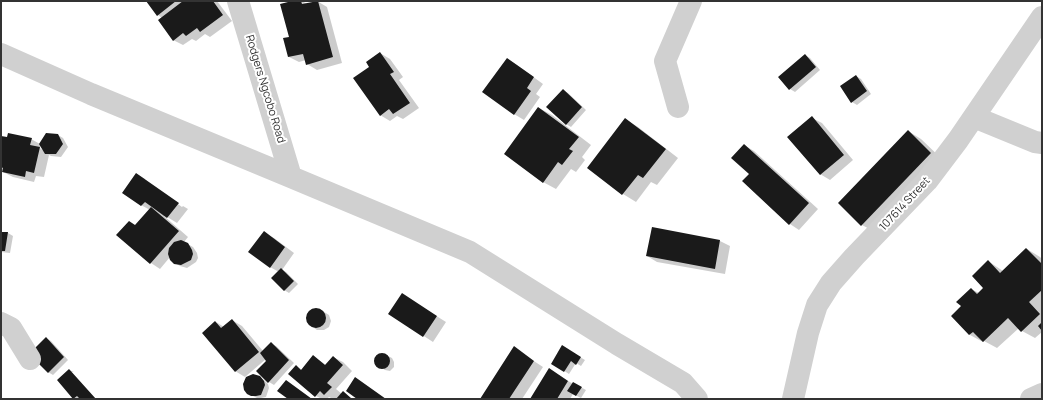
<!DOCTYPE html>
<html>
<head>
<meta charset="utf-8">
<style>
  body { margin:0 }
  #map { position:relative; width:1043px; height:400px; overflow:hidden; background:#fff; font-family:Manrope,sans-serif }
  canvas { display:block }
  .frame { position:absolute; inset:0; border:2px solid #333; pointer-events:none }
</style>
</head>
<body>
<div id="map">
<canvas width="1043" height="400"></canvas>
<div class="frame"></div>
</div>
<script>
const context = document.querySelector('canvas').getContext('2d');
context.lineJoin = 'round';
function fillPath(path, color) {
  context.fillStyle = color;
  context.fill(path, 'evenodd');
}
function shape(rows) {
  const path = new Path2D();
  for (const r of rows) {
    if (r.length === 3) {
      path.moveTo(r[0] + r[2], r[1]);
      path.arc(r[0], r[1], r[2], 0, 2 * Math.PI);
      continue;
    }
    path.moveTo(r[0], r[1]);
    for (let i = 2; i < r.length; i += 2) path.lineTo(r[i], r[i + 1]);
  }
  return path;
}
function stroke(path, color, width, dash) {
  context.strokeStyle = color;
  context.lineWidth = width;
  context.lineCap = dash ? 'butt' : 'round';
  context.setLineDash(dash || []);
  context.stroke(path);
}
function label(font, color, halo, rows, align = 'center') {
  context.font = font + ' Manrope,sans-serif';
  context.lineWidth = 4;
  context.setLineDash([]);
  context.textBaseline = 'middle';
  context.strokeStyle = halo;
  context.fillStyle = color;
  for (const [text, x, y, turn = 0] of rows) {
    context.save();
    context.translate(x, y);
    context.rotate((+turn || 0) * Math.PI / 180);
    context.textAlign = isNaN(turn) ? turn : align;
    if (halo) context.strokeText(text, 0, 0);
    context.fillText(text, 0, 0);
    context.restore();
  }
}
const shadow = shape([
  [147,1,182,1,183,2,185,1,217,1,232,21,210,37,205,34,196,41,192,39,183,45,173,40,162,18,158,15],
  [296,1,302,1,307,4,317,1,327,7,342,63,317,70,307,64,306,60,299,62,289,57,290,38],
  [380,53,390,59,403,77,399,80,419,108,403,119,397,116,390,121,380,115,371,67],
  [805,55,810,58,820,70,795,92,790,89],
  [507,59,517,65,543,84,536,94,540,97,524,120,514,114],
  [856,76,861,79,871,94,857,105,852,102],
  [563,90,568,93,586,110,571,127,566,124],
  [539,108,552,115,591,145,582,157,585,160,576,172,571,169,556,189,543,182],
  [812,118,822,123,853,160,830,180,820,174],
  [625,119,638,127,678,158,657,185,651,182,636,202,623,194,588,168],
  [908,131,921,139,944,161,875,232,862,225],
  [58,135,63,138,68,147,61,157,51,156,49,155,44,177,36,176,34,182,13,177,3,172,4,171,1,170,1,137,31,139,40,144],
  [41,145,44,151,40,148],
  [744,145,754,151,818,209,799,230,790,224,750,174],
  [137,174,145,179,145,180,182,207,183,206,188,209,177,223,164,215,164,216,188,237,184,242,193,247,197,253,198,258,196,262,187,268,180,266,175,263,170,257,160,269,151,263,135,226,150,210,141,205],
  [652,228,720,241,730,246,725,274,657,262,647,256],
  [1,233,8,233,13,236,10,253,1,252],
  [264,233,274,238,294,253,282,270,286,272,298,284,289,293,284,290,279,272,270,267],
  [1027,249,1040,257,1042,259,1042,332,1035,338,1022,331,1019,328,997,348,984,341,983,342,970,335,952,316,962,306,971,289,979,293,985,288,988,261,1003,271],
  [411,300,446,322,433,342,390,314],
  [312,309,315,309,321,310,329,315,331,321,329,327,324,330,317,330,310,325,307,319,308,313],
  [232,320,242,326,263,351,271,344,276,346,294,363,274,385,269,382,267,362,266,359,245,377,235,371,216,322,224,327],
  [46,338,51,341,68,360,53,375,48,372],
  [563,347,585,360,581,366,576,363,569,374,552,363],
  [514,348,543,367,522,399,481,399],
  [380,354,386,355,392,358,394,362,394,367,390,371,385,370,377,365,376,362,376,358],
  [313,356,326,365,333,357,343,362,352,371,336,389,342,394,343,393,353,399,333,399,329,397,327,399,322,399,316,396,289,374,296,366,302,370],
  [69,370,74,372,71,372,95,399,76,399,74,398],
  [559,375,573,384,573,383,586,390,581,398,573,394,570,399,531,399],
  [259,377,264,380,268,384,269,388,266,397,261,398,257,398,247,393]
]);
const building = shape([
  [146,1,176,1,157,16],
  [183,1,213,1,223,15,200,32,197,28,186,36,183,33,173,41,158,20],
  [292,1,301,1,302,4,318,1,333,57,306,65,303,54,288,57,283,38,289,37,280,4],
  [380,52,394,72,390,74,410,103,393,114,389,109,380,116,353,78,369,67,366,62],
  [805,54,816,67,789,90,778,77],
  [507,58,534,77,527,88,531,91,514,115,482,92],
  [856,75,867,91,851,103,840,86],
  [563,89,582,107,566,125,546,107],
  [538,107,579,137,569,149,573,151,562,165,558,162,543,183,504,154],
  [812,116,844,155,820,175,787,137],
  [625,118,666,149,643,178,638,175,622,195,587,168],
  [908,130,931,153,861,226,838,203],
  [8,133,32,138,30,145,40,147,34,173,26,171,25,177,2,172,3,168,1,167,1,136,7,137],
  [46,133,58,134,63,144,56,154,45,154,39,144],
  [744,144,809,203,789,225,742,181,749,174,731,158],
  [136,173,179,203,167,218,145,202,141,206,122,193],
  [151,207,179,231,150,264,116,235,129,221,135,225],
  [652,227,720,240,715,269,646,256],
  [264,231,285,247,270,268,248,252],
  [1,232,8,232,5,251,1,251],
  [181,240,188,243,192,250,193,254,191,260,181,265,174,264,170,260,168,254,169,248,174,242],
  [1026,248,1042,264,1042,290,1029,302,1040,314,1021,332,1008,318,983,342,973,332,969,335,951,316,961,306,956,302,971,288,977,294,983,288,972,276,988,260,1000,273],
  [281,268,294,281,284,291,271,278],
  [402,293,437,316,423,337,388,314],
  [316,318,10],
  [232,319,259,352,235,372,202,333,215,321,221,328],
  [1042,322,1042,331,1038,326],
  [46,337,64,357,48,373,29,354],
  [271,342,289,360,268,383,256,371,266,361,260,353],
  [562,345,581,357,576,365,571,361,564,372,551,364],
  [514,346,534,361,509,399,480,399],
  [382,361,8],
  [313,355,325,365,333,356,343,365,327,383,332,387,324,395,320,391,315,397,288,374,296,365,301,370],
  [549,368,568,381,557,399,530,399],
  [69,369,96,399,80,399,77,396,73,399,57,380],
  [253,374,260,376,264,381,265,385,261,395,256,396,251,396,247,394,244,390,243,384,246,377],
  [355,377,386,399,357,399,346,391],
  [286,380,312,399,288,399,277,391],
  [573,382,582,387,576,396,567,391],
  [343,391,352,399,336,399]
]);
const minor = shape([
  [238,1,291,177],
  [1,54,91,94,291,177,470,252,617,344,683,383,697,399],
  [678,107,665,61,691,1],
  [974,117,1035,142,1042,143],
  [1,323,11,328,30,359],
  [793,399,808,333,817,305,831,283,854,257,927,181,958,140,1042,17],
  [1031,399,1042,394]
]);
const streetNames = [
  ["Rodgers Ngcobo Road",265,89,73],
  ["107614 Street",905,204,-47]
];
fillPath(shadow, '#0003');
fillPath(building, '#1a1a1a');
stroke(minor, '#d0d0d0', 22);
label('11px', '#333', '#fff', streetNames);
</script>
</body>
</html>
